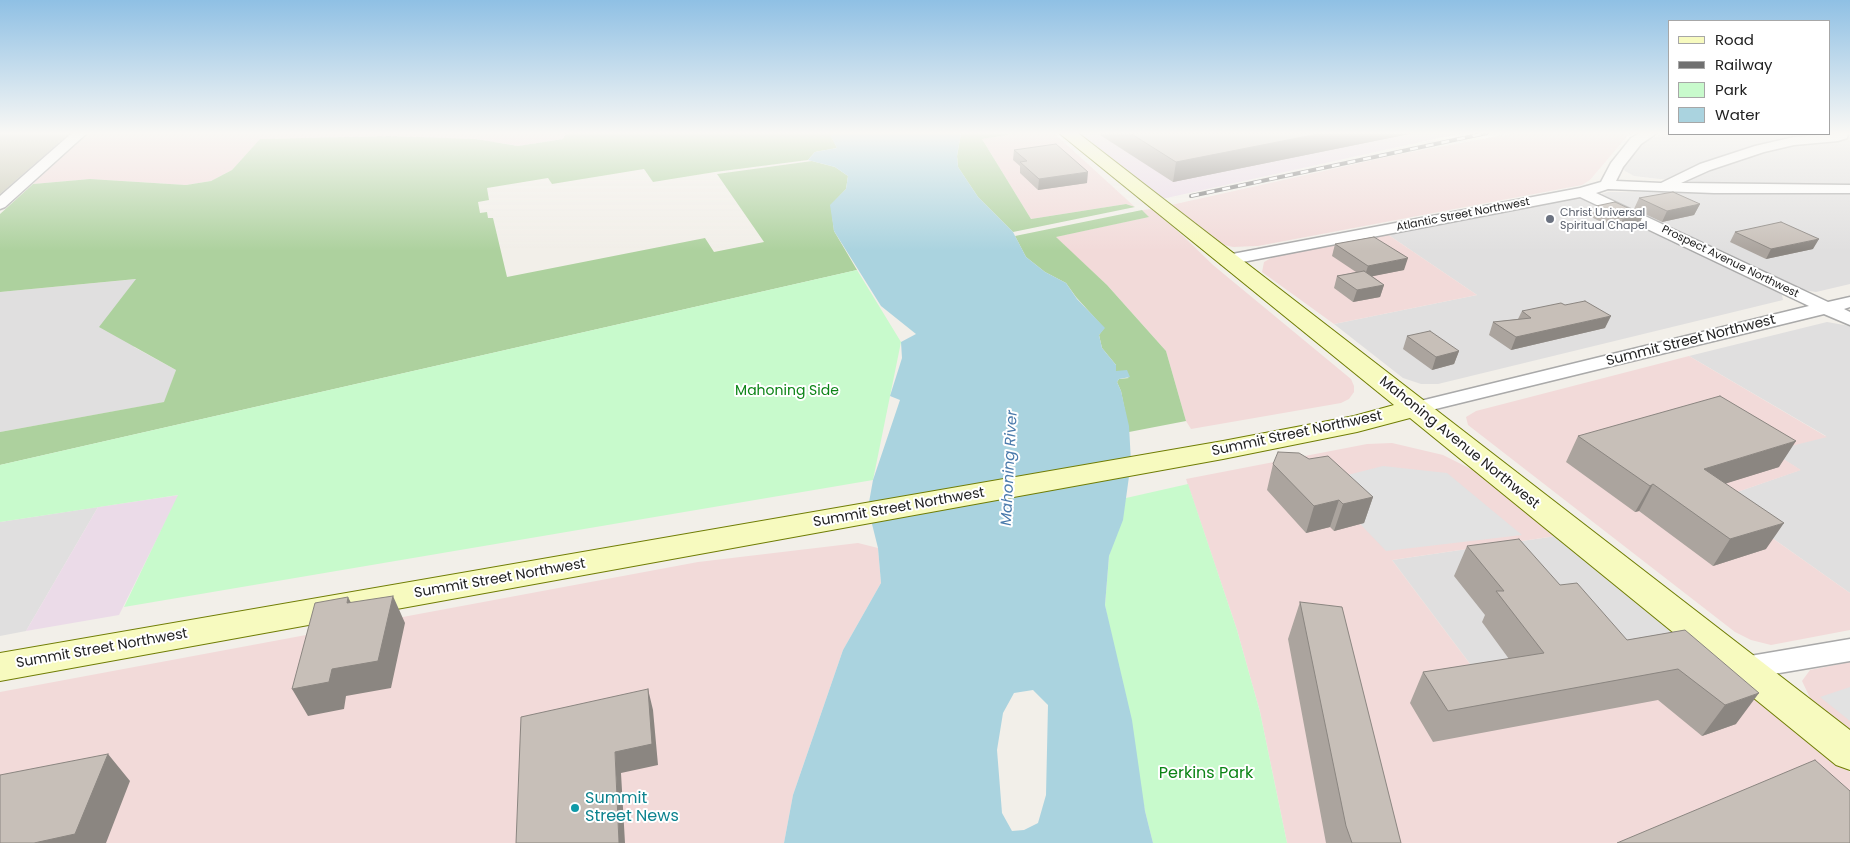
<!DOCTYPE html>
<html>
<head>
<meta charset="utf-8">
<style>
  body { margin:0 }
  #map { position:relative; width:1850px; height:843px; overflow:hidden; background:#f2efe9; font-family:Poppins,sans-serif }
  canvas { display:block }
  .legend { position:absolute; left:1668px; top:20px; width:162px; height:115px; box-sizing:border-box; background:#fff; border:1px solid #a7a7a7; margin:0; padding:6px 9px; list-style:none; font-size:15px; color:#222 }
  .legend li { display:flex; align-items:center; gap:10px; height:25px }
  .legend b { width:25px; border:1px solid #a7a7a7 }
</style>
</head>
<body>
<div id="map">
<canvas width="1850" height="843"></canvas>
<ul class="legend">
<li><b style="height:6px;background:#f7fabf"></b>Road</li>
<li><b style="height:6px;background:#707070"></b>Railway</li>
<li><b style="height:14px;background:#c8facc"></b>Park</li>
<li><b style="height:14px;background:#aad3df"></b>Water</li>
</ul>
</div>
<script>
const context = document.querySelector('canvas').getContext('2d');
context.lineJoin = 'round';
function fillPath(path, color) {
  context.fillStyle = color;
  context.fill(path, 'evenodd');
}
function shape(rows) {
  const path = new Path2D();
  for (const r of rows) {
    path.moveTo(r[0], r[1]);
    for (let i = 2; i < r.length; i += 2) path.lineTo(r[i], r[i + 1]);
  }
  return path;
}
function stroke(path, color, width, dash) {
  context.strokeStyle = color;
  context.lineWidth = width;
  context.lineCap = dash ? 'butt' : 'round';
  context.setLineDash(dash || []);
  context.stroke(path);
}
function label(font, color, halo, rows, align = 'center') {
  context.font = font + ' Poppins,sans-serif';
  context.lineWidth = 4;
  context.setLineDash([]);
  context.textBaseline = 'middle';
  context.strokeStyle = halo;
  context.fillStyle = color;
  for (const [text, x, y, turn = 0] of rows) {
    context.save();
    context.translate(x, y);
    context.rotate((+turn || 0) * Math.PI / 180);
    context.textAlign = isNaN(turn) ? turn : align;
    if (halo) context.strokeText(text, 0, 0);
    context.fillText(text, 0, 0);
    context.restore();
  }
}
const residential = shape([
  [1663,133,1850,133,1850,184,1694,183,1634,176,1625,171,1623,168,1643,143],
  [1608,192,1850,193,1850,284,1816,292,1797,289,1601,194],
  [1573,198,1584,199,1775,289,1782,295,1783,300,1438,384,1421,384,1403,378,1334,324,1477,295,1387,234],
  [137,279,134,347,176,370,165,402,0,432,0,292],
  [1827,322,1850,326,1850,593,1717,499,1800,470,1770,451,1826,436,1689,356],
  [98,507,26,631,0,636,0,522],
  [1556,536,1693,646,1485,684,1392,560]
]);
const commercial = shape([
  [88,133,566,133,563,139,518,146,476,139,389,136,261,139,232,170,211,181,186,185,90,179,33,184],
  [1019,133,1054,133,1135,207,1126,204,1031,219,982,139],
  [1515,133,1630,133,1590,180,1582,185,1258,246,1233,247,1224,245,1171,205,1400,154],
  [1152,209,1181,234,1213,265,1351,379,1354,386,1354,392,1349,399,1341,403,1191,429,1186,421,1166,351,1107,285,1055,237,1148,217,1142,210],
  [1387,234,1477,295,1334,324,1262,272,1264,262,1273,257],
  [1689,356,1827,437,1771,451,1801,470,1717,499,1850,593,1850,630,1771,645,1751,640,1735,632,1468,425,1466,417,1476,411],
  [1392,443,1443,455,1477,472,1556,536,1392,560,1485,684,1693,646,1850,772,1850,843,1287,843,1260,712,1237,630,1186,479,1367,444],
  [858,543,878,548,881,583,843,650,793,795,784,843,0,843,0,692,698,562],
  [1850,662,1850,735,1814,706,1802,681,1810,670]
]);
const industrial = shape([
  [1079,133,1462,133,1162,199],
  [179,495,119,615,26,631,98,507]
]);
const construction = shape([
  [0,133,70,133,0,194]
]);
const forest = shape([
  [566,133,833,133,831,136,837,148,815,152,808,160,715,172,653,182,644,169,552,184,548,178,487,188,489,200,478,202,480,213,487,212,488,218,493,218,507,277,705,238,714,252,764,242,717,174,812,161,835,167,848,176,846,189,831,205,834,231,857,270,0,465,0,432,164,402,176,370,99,327,136,279,0,292,0,214,33,184,90,179,186,185,211,181,232,170,260,139,389,136,476,139,518,146,563,139],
  [961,133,1019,133,982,139,1031,219,1126,204,1135,207,1013,232,978,197,958,167,957,156],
  [1142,210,1149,217,1056,237,1107,285,1166,351,1186,421,1129,432,1121,391,1117,382,1119,379,1129,378,1116,371,1116,365,1102,348,1099,335,1104,328,1076,297,1066,283,1045,272,1026,257,1015,236]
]);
const park = shape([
  [857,270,901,342,873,480,124,607,178,495,0,522,0,465],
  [1188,484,1237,630,1260,712,1287,843,1153,843,1145,811,1105,605,1109,556,1126,498]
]);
const parking = shape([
  [1383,466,1447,473,1522,535,1386,551,1320,482],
  [1850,687,1850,721,1820,697]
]);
const water = shape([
  [833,133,961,133,957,156,958,167,978,197,1013,232,1026,257,1045,272,1066,283,1077,299,1105,328,1099,335,1102,348,1116,365,1116,371,1127,370,1130,377,1119,379,1117,382,1121,391,1129,426,1131,462,1123,520,1109,556,1105,605,1132,720,1145,811,1153,843,784,843,793,795,843,650,881,583,878,548,868,508,873,480,900,400,890,396,902,358,901,342,916,334,881,306,834,231,830,205,846,189,848,176,835,167,808,160,815,152,837,148,830,135],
  [1033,690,1048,705,1046,795,1038,823,1024,830,1012,831,1002,813,997,750,1003,713,1014,693]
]);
const street = shape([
  [72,133,87,133,5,207,0,209,0,196,72,133],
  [1640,133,1657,133,1641,144,1623,167,1616,181,1661,183,1700,164,1755,146,1794,137,1848,133,1847,138,1838,141,1794,145,1764,152,1710,170,1681,183,1850,185,1850,193,1714,193,1608,189,1596,193,1828,302,1850,297,1850,307,1844,309,1850,312,1850,325,1824,314,1415,414,1408,412,1405,408,1408,404,1809,306,1580,197,1227,265,1221,264,1219,260,1221,256,1227,255,1580,188,1601,182,1611,163,1631,138,1640,133],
  [1850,639,1850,661,1744,679,1734,676,1730,668,1734,660,1744,657,1850,639]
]);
const secondary = shape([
  [1059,133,1078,133,1850,730,1850,770,1836,765,1410,418,1357,432,1223,459,0,681,0,653,1223,441,1354,416,1394,405,1059,133]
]);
const rail = shape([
  [1191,196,1487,133]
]);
const wall = shape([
  [1097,133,1414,133,1173,182],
  [1014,150,1087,183,1038,190,1020,173,1020,166,1013,160],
  [1639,198,1700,204,1694,215,1662,222,1634,209],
  [1596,206,1643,215,1638,227,1618,230,1591,217],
  [1735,232,1813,249,1766,259,1730,242],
  [1335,244,1404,270,1372,276,1384,285,1380,297,1353,302,1334,288,1337,276,1356,272,1332,256],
  [1522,311,1605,328,1511,350,1489,335,1493,322,1518,319],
  [1407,336,1459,351,1454,364,1432,370,1403,349],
  [1578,436,1779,467,1726,483,1766,549,1713,566,1639,511,1635,512,1566,462],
  [1273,464,1373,497,1364,523,1334,531,1330,527,1306,533,1267,490],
  [1467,546,1560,585,1627,640,1685,630,1736,724,1702,736,1658,700,1433,742,1410,703,1423,672,1509,659,1482,622,1485,615,1454,576],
  [1300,602,1399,837,1401,843,1326,843,1288,639]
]);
const shadedWall = shape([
  [1323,133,1414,133,1173,182,1176,162],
  [1088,172,1087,183,1038,190,1039,179],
  [1700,204,1694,215,1662,222,1667,211],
  [1643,215,1638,227,1618,230,1623,219],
  [1819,239,1813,249,1766,259,1771,249],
  [1408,258,1404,270,1364,278,1368,266],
  [1384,285,1380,297,1353,302,1357,290],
  [1611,316,1605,328,1511,350,1516,337],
  [1459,351,1454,364,1432,370,1436,357],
  [1796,441,1779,467,1689,495,1704,469],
  [1653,484,1639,511,1635,512,1650,486],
  [1373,497,1364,523,1334,531,1343,504],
  [1339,500,1330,527,1306,533,1314,506],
  [1784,523,1766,549,1713,566,1730,539],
  [393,596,405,623,391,688,346,696,344,709,308,716,292,689,332,669],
  [348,597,362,624,347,603],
  [648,689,653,710,658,765,621,773,625,843,619,843,615,752],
  [1759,693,1736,724,1702,736,1725,705],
  [108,754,130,781,106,843,34,843]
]);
const building = shape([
  [1130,133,1323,133,1176,162,1130,133],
  [1056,144,1088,172,1039,179,1020,162,1027,161,1014,150,1056,144],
  [1673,192,1700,204,1667,211,1639,198,1673,192],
  [1615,202,1643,215,1623,219,1596,206,1615,202],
  [1781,222,1819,239,1771,249,1735,232,1781,222],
  [1374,237,1408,258,1368,266,1335,244,1374,237],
  [1364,271,1384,285,1357,290,1337,276,1364,271],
  [1585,301,1611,316,1516,337,1493,322,1531,318,1522,311,1561,303,1565,305,1585,301],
  [1430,331,1459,351,1436,357,1407,336,1430,331],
  [1720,396,1796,441,1704,469,1784,523,1730,539,1653,484,1650,486,1578,436,1720,396],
  [1278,452,1299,453,1309,459,1328,456,1373,497,1343,504,1339,500,1314,506,1273,464,1278,452],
  [1519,539,1560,585,1577,583,1627,640,1685,630,1759,693,1725,705,1678,669,1448,711,1423,672,1544,653,1496,591,1504,591,1467,546,1519,539],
  [393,596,378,661,332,669,329,682,292,689,315,603,348,597,347,603,393,596],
  [1300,602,1342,607,1401,843,1352,843,1346,826,1300,602],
  [648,689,652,744,615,752,619,843,516,843,521,717,648,689],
  [108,754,75,834,34,843,0,843,0,775,108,754],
  [1815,760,1850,791,1850,843,1617,843,1815,760]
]);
const markers = [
  [1550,219,5,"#6b7280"],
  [575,808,5,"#0f9aa8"]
];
const farWorshipnames = [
  ["Christ Universal",1560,213],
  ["Spiritual Chapel",1560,226]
];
const farStreetnames = [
  ["Atlantic Street Northwest",1463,215,-11],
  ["Prospect Avenue Northwest",1730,262,26]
];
const streetNames = [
  ["Summit Street Northwest",1691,341,-14],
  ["Summit Street Northwest",1297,434,-12],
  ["Mahoning Avenue Northwest",1459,443,39],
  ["Summit Street Northwest",899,508,-10],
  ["Summit Street Northwest",500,579,-10],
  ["Summit Street Northwest",102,649,-10]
];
const parkNames = [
  ["Mahoning Side",787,391]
];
const waterNames = [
  ["Mahoning River",1010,468,-87]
];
const nearParknames = [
  ["Perkins Park",1206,774]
];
const nearCulturenames = [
  ["Summit",585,799],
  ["Street News",585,817]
];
fillPath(residential, '#e0dfdf');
fillPath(commercial, '#f2dad9');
fillPath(industrial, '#ebdbe8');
fillPath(construction, '#c7c7b4');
fillPath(forest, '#add19e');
fillPath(park, '#c8facc');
fillPath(parking, '#e2e2e2');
fillPath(water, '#aad3df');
stroke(street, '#a9a9a9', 3);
stroke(secondary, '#707d05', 2);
fillPath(street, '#fff');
fillPath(secondary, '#f7fabf');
stroke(rail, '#707070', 4);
stroke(rail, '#fff', 2.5, [8]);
fillPath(wall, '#aba49e');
fillPath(shadedWall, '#8b8681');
fillPath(building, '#c7bfb8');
stroke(building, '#8b8681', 1);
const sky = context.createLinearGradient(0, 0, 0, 251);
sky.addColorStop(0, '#8fc0e4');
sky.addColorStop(0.53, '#f9f8f5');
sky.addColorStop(1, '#f9f8f500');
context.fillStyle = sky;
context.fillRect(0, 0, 1850, 251);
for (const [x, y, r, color] of markers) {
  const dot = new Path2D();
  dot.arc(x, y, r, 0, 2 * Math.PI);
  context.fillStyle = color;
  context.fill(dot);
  stroke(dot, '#fff', 2);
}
label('11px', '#5b616d', '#fff', farWorshipnames, 'left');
label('11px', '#222', '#fff', farStreetnames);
label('14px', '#222', '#fff', streetNames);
label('14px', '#0c8416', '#fff', parkNames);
label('italic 15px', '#4a7aab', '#fff', waterNames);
label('16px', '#0c8416', '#fff', nearParknames);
label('16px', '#0d838f', '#fff', nearCulturenames, 'left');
</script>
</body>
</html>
